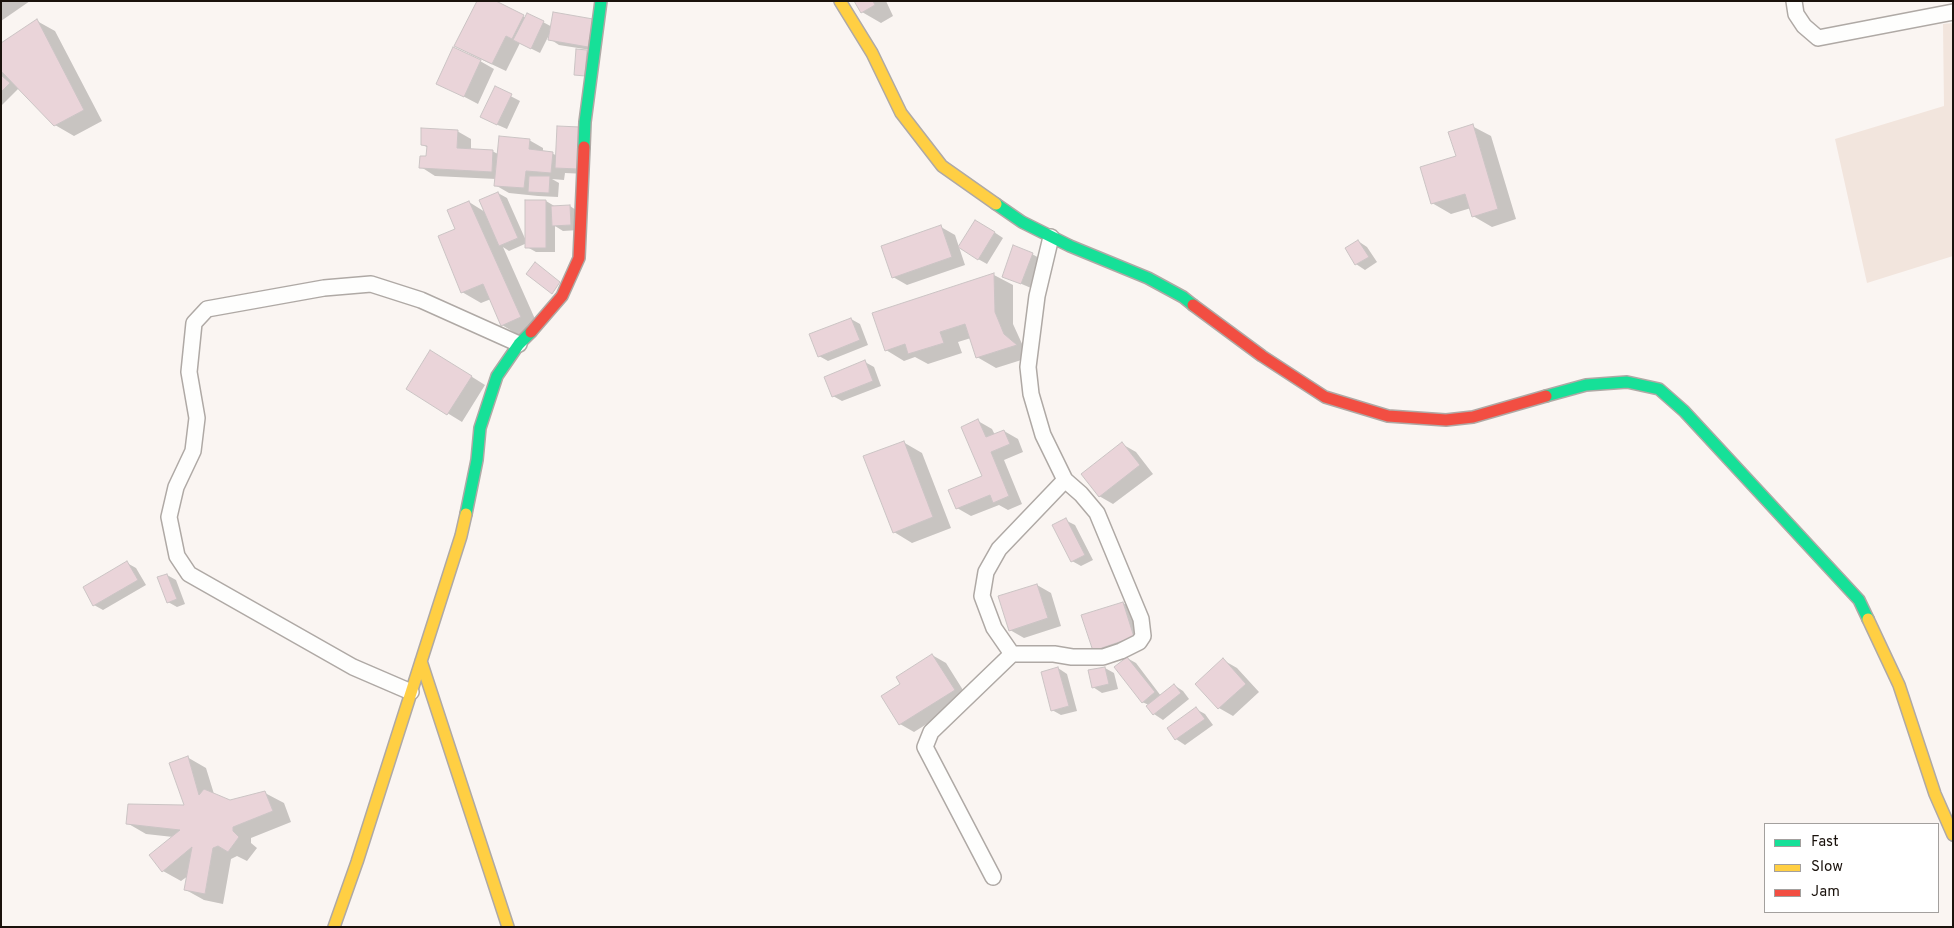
<!DOCTYPE html>
<html>
<head>
<meta charset="utf-8">
<style>
  body { margin:0 }
  #map { position:relative; width:1954px; height:928px; overflow:hidden; background:#faf5f2; font-family:Overpass,sans-serif }
  canvas { display:block }
  .frame { position:absolute; inset:0; border:2px solid #1a120c; pointer-events:none }
  .legend { position:absolute; left:1764px; top:823px; width:175px; height:90px; box-sizing:border-box; background:#fff; border:1px solid #a3a09e; margin:0; padding:6px 9px; list-style:none; font-size:15px; color:#1a120c }
  .legend li { display:flex; align-items:center; gap:10px; height:25px }
  .legend b { width:25px; border:1px solid #a3a09e }
</style>
</head>
<body>
<div id="map">
<canvas width="1954" height="928"></canvas>
<div class="frame"></div>
<ul class="legend">
<li><b style="height:6px;background:#16e098"></b>Fast</li>
<li><b style="height:6px;background:#ffcf43"></b>Slow</li>
<li><b style="height:6px;background:#f24e42"></b>Jam</li>
</ul>
</div>
<script>
const context = document.querySelector('canvas').getContext('2d');
context.lineJoin = 'round';
function fillPath(path, color) {
  context.fillStyle = color;
  context.fill(path, 'evenodd');
}
function shape(rows) {
  const path = new Path2D();
  for (const r of rows) {
    path.moveTo(r[0], r[1]);
    for (let i = 2; i < r.length; i += 2) path.lineTo(r[i], r[i + 1]);
  }
  return path;
}
function stroke(path, color, width, dash) {
  context.strokeStyle = color;
  context.lineWidth = width;
  context.lineCap = dash ? 'butt' : 'round';
  context.setLineDash(dash || []);
  context.stroke(path);
}
const built = shape([
  [1953,23,1953,256,1867,283,1835,139,1944,106,1943,24]
]);
const shadow = shape([
  [1,1,30,1,1,21],
  [493,1,526,18,528,14,597,51,559,45,550,39,550,33,540,53,520,43,506,71,470,54],
  [856,1,886,1,893,16,881,23,862,12],
  [37,21,55,31,102,121,74,136,55,125,19,88,1,106,1,72],
  [480,61,494,69,478,104,438,83],
  [495,88,520,101,507,129,491,122],
  [1472,126,1491,136,1516,219,1492,227,1473,216,1471,208,1451,214,1432,203],
  [457,131,471,139,471,150,492,151,498,154,529,140,543,148,543,152,552,153,587,174,565,173,564,180,552,179,559,183,558,197,538,196,509,193,495,185,496,179,435,176,421,167,428,158,428,148,422,144],
  [498,193,507,198,527,243,546,201,556,207,570,206,579,212,579,230,563,231,555,226,555,252,536,252,527,247,527,243,509,251,503,247,539,328,520,336,502,325,491,299,481,303,462,292,457,230,469,202,485,212],
  [985,226,1003,238,987,264,978,259],
  [941,227,955,235,965,265,907,285,893,277],
  [1358,241,1367,247,1377,262,1365,270,1356,264,1346,248],
  [1032,254,1041,259,1031,288,1003,276],
  [994,275,1013,285,1013,324,1023,346,1034,356,996,368,977,357,971,338,958,342,962,353,928,364,915,357,904,361,886,350,874,314],
  [851,319,860,324,868,345,828,361,819,356],
  [445,360,485,385,462,422,408,389],
  [865,362,874,367,881,386,842,401,833,396],
  [978,421,992,429,995,435,1004,431,1018,439,1023,452,1004,460,1022,504,1008,510,999,505,971,516,957,508,983,477],
  [903,442,922,453,951,528,912,543,894,532],
  [1122,444,1136,452,1153,474,1113,504,1099,496],
  [1065,520,1075,525,1093,560,1081,566,1072,561],
  [127,563,136,568,146,585,103,610,94,605],
  [167,575,176,580,185,604,177,607,168,602],
  [1037,585,1051,593,1061,626,1024,638,1010,630],
  [1123,603,1137,611,1148,645,1108,658,1094,650],
  [932,655,946,663,968,698,914,732,900,724,882,696,901,684],
  [1127,658,1136,663,1161,696,1174,685,1183,691,1189,699,1163,720,1154,714,1148,706,1149,705,1142,702],
  [1223,660,1237,668,1259,692,1233,716,1219,708,1197,684],
  [1058,668,1067,674,1077,711,1061,715,1052,710],
  [1105,668,1114,673,1118,689,1102,693,1093,687],
  [1196,709,1205,714,1213,725,1185,745,1176,739,1168,728],
  [187,757,206,768,214,794,230,801,265,793,284,803,291,822,251,838,251,843,257,848,247,861,237,856,231,859,223,904,204,900,186,890,188,876,181,881,163,871,173,837,146,834,127,823,186,806]
]);
const building = shape([
  [477,1,496,1,524,15,512,39,506,36,492,64,454,46,477,1],
  [854,1,873,1,875,5,861,13,854,1],
  [553,12,593,19,588,47,548,40,553,12],
  [527,13,544,21,531,49,513,40,527,13],
  [37,19,84,110,54,126,1,71,1,43,37,19],
  [453,47,481,60,464,97,436,84,453,47],
  [576,49,587,50,585,76,574,75,576,49],
  [1,75,10,83,1,92,1,75],
  [495,86,512,94,497,125,480,117,495,86],
  [1473,124,1498,209,1472,217,1465,194,1431,204,1420,167,1456,156,1448,132,1473,124],
  [557,126,580,127,578,169,555,168,557,126],
  [421,128,458,130,457,148,493,150,492,172,419,168,420,156,426,156,427,146,421,145,421,128],
  [499,136,530,139,529,149,553,152,551,173,526,171,524,188,494,186,499,136],
  [529,176,550,176,549,193,528,192,529,176],
  [498,192,518,238,499,246,479,200,498,192],
  [525,200,546,200,546,248,525,248,525,200],
  [469,201,521,317,501,326,483,284,461,293,438,236,455,229,447,210,469,201],
  [570,205,571,225,552,226,551,206,570,205],
  [975,220,995,232,978,260,958,247,975,220],
  [941,225,952,257,892,278,881,246,941,225],
  [1358,240,1369,257,1355,265,1345,248,1358,240],
  [1013,245,1033,253,1021,284,1002,277,1013,245],
  [535,262,560,282,552,294,526,274,535,262],
  [994,273,995,312,1004,334,1017,345,976,358,965,324,940,332,944,343,908,354,905,344,885,351,872,313,994,273],
  [851,318,860,340,818,357,809,334,851,318],
  [430,350,472,376,447,415,406,389,430,350],
  [865,360,873,381,832,397,824,377,865,360],
  [978,419,986,437,1004,430,1010,444,991,452,1009,496,993,503,990,495,956,509,948,490,982,476,961,427,978,419],
  [904,441,933,517,893,533,863,456,904,441],
  [1122,442,1140,465,1099,497,1081,474,1122,442],
  [1066,518,1085,555,1071,562,1052,525,1066,518],
  [127,561,138,580,93,606,83,587,127,561],
  [167,574,177,599,167,603,157,577,167,574],
  [1037,584,1048,618,1009,631,998,596,1037,584],
  [1123,602,1134,637,1093,651,1081,615,1123,602],
  [932,654,955,690,899,725,881,696,900,684,896,677,932,654],
  [1127,657,1155,692,1142,703,1114,667,1127,657],
  [1223,658,1246,684,1218,709,1195,684,1223,658],
  [1058,667,1069,706,1051,711,1041,672,1058,667],
  [1105,667,1109,684,1092,688,1088,670,1105,667],
  [1174,684,1181,693,1153,715,1146,706,1174,684],
  [1196,707,1205,719,1175,740,1167,728,1196,707],
  [188,756,199,795,204,789,230,800,265,791,273,811,233,827,233,831,239,837,228,852,218,846,213,848,205,894,184,890,192,847,162,872,149,855,180,830,126,824,128,804,184,805,169,763,188,756]
]);
const street = shape([
  [1794,1,1796,14,1804,26,1818,38,1953,12],
  [1051,237,1037,296,1028,367,1031,394,1043,435,1065,480,1081,494,1097,513,1141,619,1143,636,1139,642,1121,651,1103,657,1072,657,1054,654,1012,654,994,628,982,596,986,572,999,549,1065,480],
  [411,692,353,667,189,574,177,556,169,517,176,487,193,451,197,418,189,372,194,323,207,309,324,288,371,284,421,300,519,344],
  [993,877,925,747,931,732,1012,654]
]);
const fast = shape([
  [584,147,585,122,601,1],
  [996,204,1022,222,1070,246,1148,278,1183,297,1193,305],
  [1546,396,1586,385,1627,382,1659,389,1684,411,1859,600,1868,619],
  [466,514,477,460,480,428,497,376,519,344,531,332]
]);
const slow = shape([
  [840,1,872,53,901,113,942,166,996,204],
  [1868,619,1899,685,1935,794,1953,835],
  [421,661,508,927],
  [334,927,357,862,461,536,466,514]
]);
const jam = shape([
  [1193,305,1262,356,1325,397,1388,416,1446,420,1473,417,1546,396],
  [531,332,562,296,579,258,584,147]
]);
fillPath(built, '#f2e5dd');
fillPath(shadow, '#0003');
fillPath(building, '#ead4d9');
stroke(building, '#cbc4c4', 1);
stroke(street, '#afa9a5', 18);
stroke(fast, '#afa9a5', 14);
stroke(slow, '#afa9a5', 14);
stroke(jam, '#afa9a5', 14);
stroke(street, '#fefefd', 15);
stroke(fast, '#16e098', 11);
stroke(slow, '#ffcf43', 11);
stroke(jam, '#f24e42', 11);
</script>
</body>
</html>
